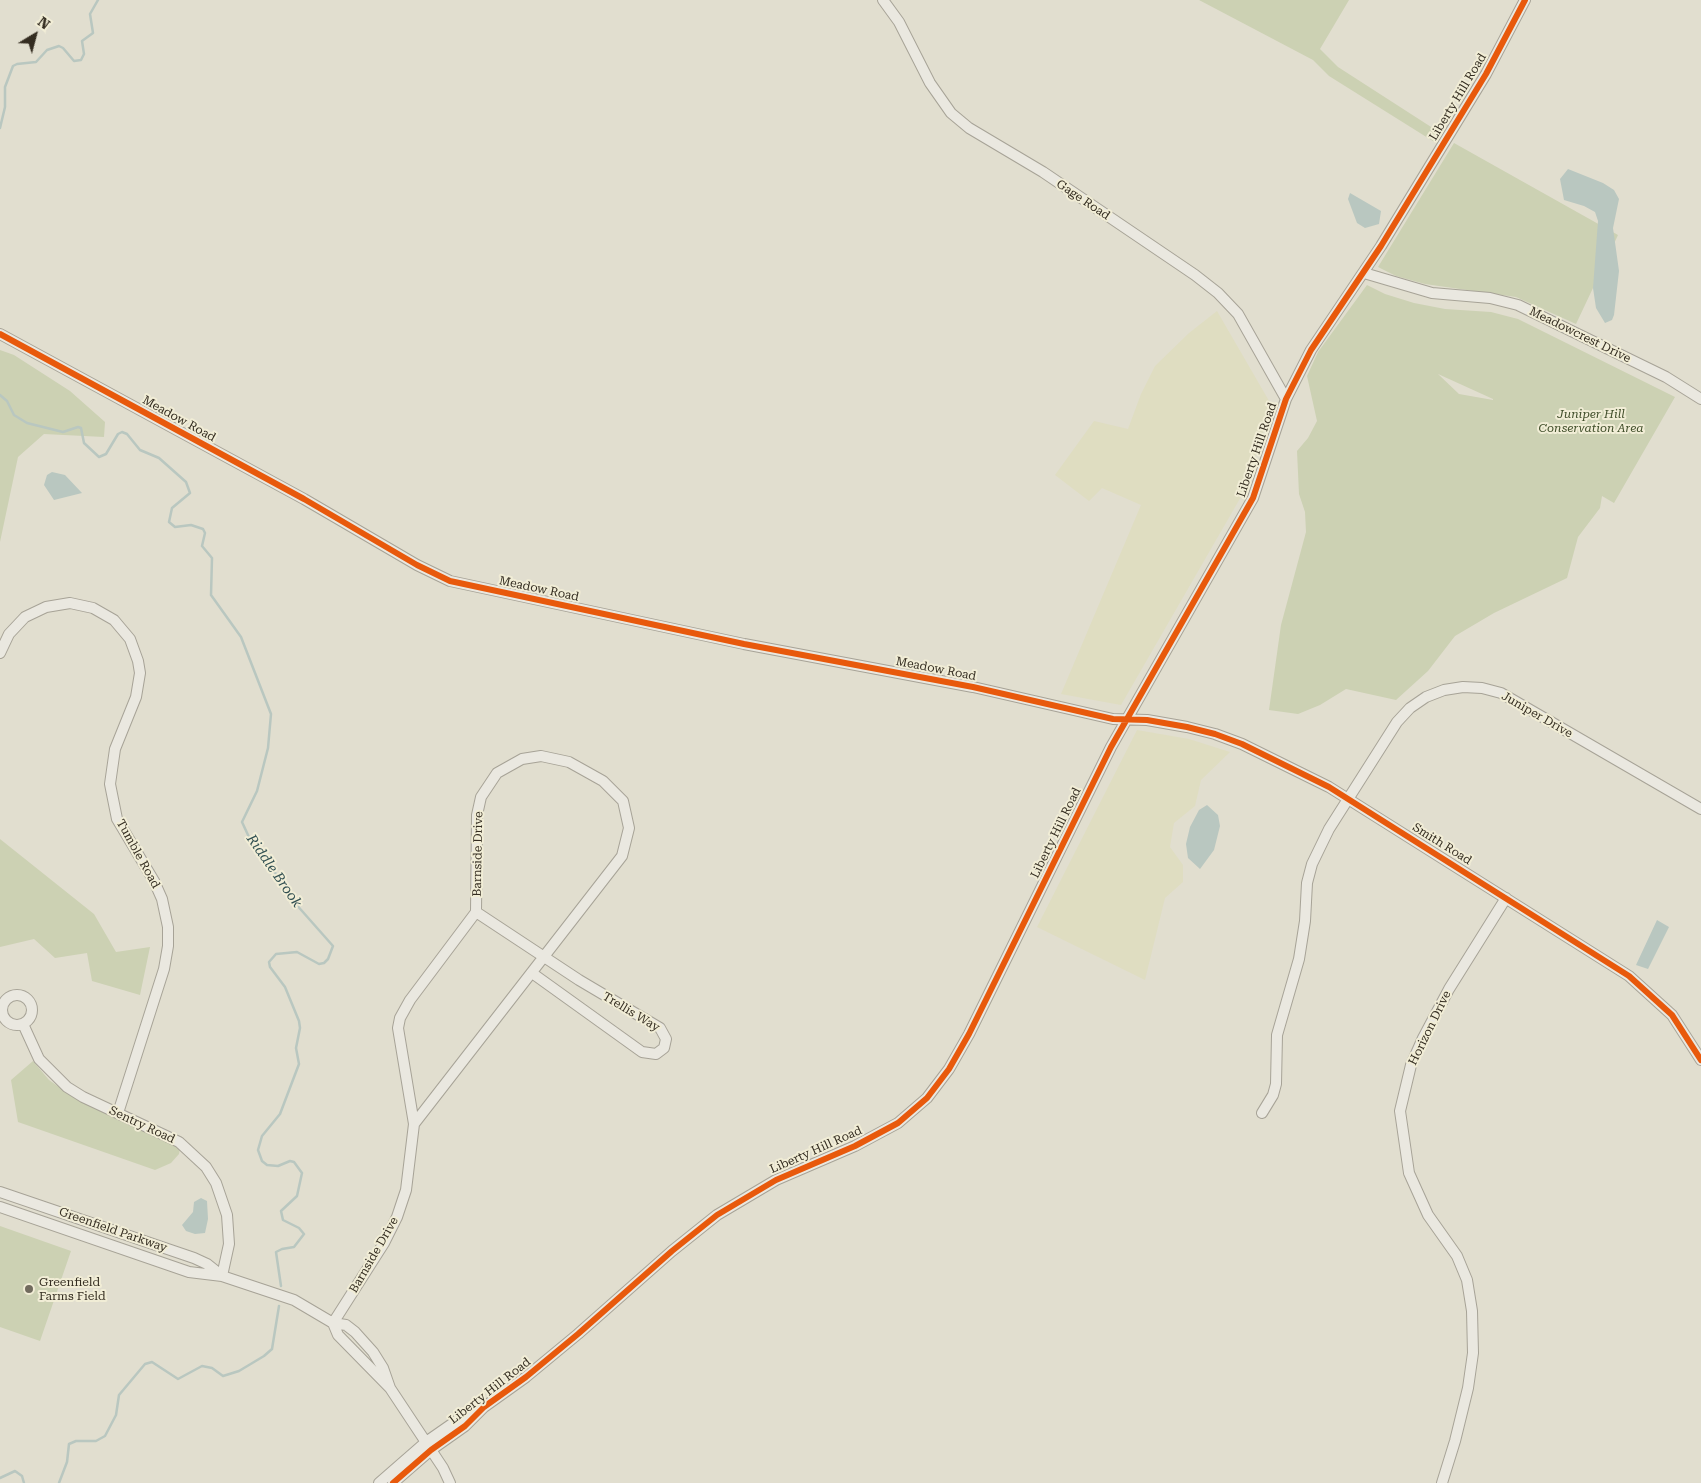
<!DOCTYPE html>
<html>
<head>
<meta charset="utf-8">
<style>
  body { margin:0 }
  #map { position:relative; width:1701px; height:1483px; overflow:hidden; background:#e1decf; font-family:"Roboto Serif",serif }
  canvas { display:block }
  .north { position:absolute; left:10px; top:10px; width:50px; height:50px; -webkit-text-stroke:4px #f1edd6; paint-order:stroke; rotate:37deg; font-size:14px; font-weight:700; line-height:20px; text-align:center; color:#342d21 }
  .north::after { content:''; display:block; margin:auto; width:18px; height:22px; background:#342d21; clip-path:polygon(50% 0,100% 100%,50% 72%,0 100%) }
</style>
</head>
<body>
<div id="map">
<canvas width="1701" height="1483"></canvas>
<div class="north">N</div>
</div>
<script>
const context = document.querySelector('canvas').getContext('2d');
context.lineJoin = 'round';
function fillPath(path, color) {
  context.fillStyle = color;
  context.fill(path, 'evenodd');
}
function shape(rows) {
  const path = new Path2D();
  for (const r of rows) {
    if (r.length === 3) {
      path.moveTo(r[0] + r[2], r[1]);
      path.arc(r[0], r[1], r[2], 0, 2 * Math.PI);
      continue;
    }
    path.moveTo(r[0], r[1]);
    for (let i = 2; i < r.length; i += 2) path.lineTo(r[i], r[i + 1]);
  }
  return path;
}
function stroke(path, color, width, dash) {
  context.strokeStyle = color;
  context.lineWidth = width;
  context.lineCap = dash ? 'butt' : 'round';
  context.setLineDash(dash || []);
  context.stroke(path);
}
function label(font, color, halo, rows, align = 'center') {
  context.font = font + ' "Roboto Serif",serif';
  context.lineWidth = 4;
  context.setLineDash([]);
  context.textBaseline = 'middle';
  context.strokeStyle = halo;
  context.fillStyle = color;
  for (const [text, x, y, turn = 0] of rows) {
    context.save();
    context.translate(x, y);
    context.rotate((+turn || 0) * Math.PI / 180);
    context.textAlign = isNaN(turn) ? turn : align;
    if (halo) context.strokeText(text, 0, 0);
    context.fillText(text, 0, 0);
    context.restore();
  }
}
const farmland = shape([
  [1217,311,1272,406,1242,495,1121,705,1061,694,1141,505,1102,488,1089,501,1055,475,1094,421,1128,429,1141,394,1155,366,1189,333],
  [1137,730,1189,739,1230,752,1201,780,1195,806,1174,823,1170,847,1183,865,1183,882,1165,898,1145,980,1037,927]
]);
const green = shape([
  [1199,0,1349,0,1320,49,1338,67,1442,134,1436,143,1329,76,1313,60],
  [1454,143,1618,235,1576,324,1516,297,1425,284,1396,276,1378,267],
  [1367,285,1385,294,1414,303,1445,309,1491,312,1518,319,1675,397,1614,503,1602,496,1600,508,1578,537,1567,578,1494,613,1455,636,1428,671,1396,700,1346,689,1320,705,1298,714,1269,710,1281,625,1306,532,1305,512,1299,494,1297,451,1308,438,1317,421,1307,376,1318,352],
  [1438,374,1493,399,1493,400,1459,394],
  [0,350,14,355,70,391,105,422,104,437,44,434,18,457,0,542],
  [0,839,94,914,116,952,150,947,140,995,92,981,87,953,55,958,34,939,0,947],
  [33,1061,49,1080,66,1092,83,1102,174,1144,180,1149,179,1154,171,1163,155,1170,18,1122,11,1080],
  [0,1226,71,1251,40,1341,0,1327]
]);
const water = shape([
  [1568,169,1603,183,1614,190,1619,199,1613,228,1619,271,1614,315,1612,320,1605,323,1596,308,1593,288,1598,221,1595,212,1584,206,1564,200,1560,179],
  [1350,193,1381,211,1379,224,1365,228,1357,223,1348,199],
  [52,472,65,475,82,493,54,500,44,485,47,475],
  [1207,805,1218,815,1220,826,1214,850,1200,869,1188,858,1186,844,1190,827,1199,810],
  [1657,920,1669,927,1648,969,1636,965],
  [201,1198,207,1201,208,1219,205,1233,195,1234,186,1231,182,1225,193,1212,194,1202]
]);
const stream = shape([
  [0,128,5,107,5,87,13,66,17,64,36,62,47,50,59,46,63,48,74,61,81,60,84,54,82,41,93,33,90,14,98,0],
  [0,395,7,401,14,415,27,423,63,432,78,427,81,428,84,443,99,457,106,454,118,434,122,432,127,434,140,450,159,458,186,482,190,493,172,508,169,522,175,527,191,525,203,529,205,533,202,546,212,558,211,595,241,637,271,714,268,748,257,791,242,822,254,848,267,858,287,894,333,946,328,959,324,963,319,964,297,952,276,954,269,962,270,967,285,987,299,1021,300,1028,296,1048,299,1064,280,1114,262,1136,258,1150,262,1161,267,1165,278,1166,290,1161,294,1162,302,1173,297,1196,281,1211,283,1220,299,1228,304,1234,294,1247,282,1249,276,1252,281,1286],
  [0,1478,15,1471,22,1476,24,1483],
  [59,1483,67,1462,69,1444,76,1441,96,1441,105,1436,116,1415,119,1395,145,1364,152,1362,178,1379,202,1366,212,1368,223,1376,239,1371,264,1356,272,1349,279,1306]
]);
const minor = shape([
  [883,0,899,22,930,83,951,113,969,128,1043,172,1195,275,1218,293,1238,314,1286,399],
  [1364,273,1432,293,1490,298,1518,305,1666,377,1701,399],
  [0,334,304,499,417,565,450,581,744,644,973,687,1113,719,1147,720,1187,727,1215,734,1242,744,1329,787,1629,976,1672,1015,1701,1060],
  [0,653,9,634,25,617,46,607,70,603,93,608,114,620,130,639,138,661,140,673,136,697,115,749,110,784,117,819,154,881,162,899,168,927,168,946,164,969,118,1113],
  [476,912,579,980,660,1028,666,1039,664,1048,656,1054,642,1052,532,973],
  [17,1010,15],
  [23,1024,39,1059,67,1087,83,1097,179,1142,206,1167,216,1183,227,1215,229,1244,222,1276],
  [1262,1113,1273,1095,1276,1084,1277,1035,1299,959,1305,921,1307,883,1312,864,1329,829,1397,722,1410,708,1426,697,1444,690,1463,687,1482,688,1501,693,1701,809],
  [0,1192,194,1258,207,1264,222,1276],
  [0,1207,189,1272,222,1276,294,1300,333,1323,346,1325,355,1332,373,1352,383,1368,390,1388],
  [333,1323,384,1243,397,1217,406,1190,414,1124,398,1028,400,1018,410,1000,476,912,477,815,481,797,497,773,522,759,541,756,569,762,603,781,623,801,629,828,622,856,414,1124],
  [333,1323,338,1335,390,1388,443,1468,450,1483],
  [379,1483,426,1442,459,1419,476,1409,483,1408],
  [393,1483,431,1450,465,1426,484,1407,526,1377,578,1334,672,1251,717,1215,776,1180,855,1146,898,1123,927,1098,949,1069,969,1034,1111,747,1253,498,1286,399,1311,350,1381,246,1486,74,1525,0],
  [1442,1483,1455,1441,1468,1388,1473,1353,1472,1311,1467,1280,1457,1256,1428,1215,1409,1173,1400,1111,1411,1065,1423,1038,1449,989,1506,898]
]);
const cycleway = shape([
  [0,334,304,499,417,565,450,581,744,644,973,687,1113,719,1147,720,1187,727,1215,734,1242,744,1329,787,1629,976,1672,1015,1701,1060],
  [393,1483,431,1450,465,1426,484,1407,526,1377,578,1334,672,1251,717,1215,776,1180,855,1146,898,1123,927,1098,949,1069,969,1034,1111,747,1253,498,1286,399,1311,350,1381,246,1486,74,1525,0]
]);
const markers = [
  [29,1289,5,"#716b5e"]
];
const streetNames = [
  ["Liberty Hill Road",1458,97,-59],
  ["Gage Road",1083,200,34],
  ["Meadowcrest Drive",1580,335,26],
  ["Meadow Road",179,419,29],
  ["Liberty Hill Road",1257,450,-71],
  ["Meadow Road",539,589,12],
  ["Meadow Road",936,669,11],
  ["Juniper Drive",1537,715,30],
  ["Liberty Hill Road",1056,833,-64],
  ["Smith Road",1442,844,32],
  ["Tumble Road",138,854,61],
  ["Barnside Drive",478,854,-89],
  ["Trellis Way",631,1012,31],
  ["Horizon Drive",1430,1028,-64],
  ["Sentry Road",142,1125,25],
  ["Liberty Hill Road",816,1150,-24],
  ["Greenfield Parkway",113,1230,19],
  ["Barnside Drive",374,1255,-60],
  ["Liberty Hill Road",490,1391,-38]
];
const parkNames = [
  ["Juniper Hill",1591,414],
  ["Conservation Area",1591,428]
];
const poiNames = [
  ["Greenfield",39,1282],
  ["Farms Field",39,1296]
];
const waterNames = [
  ["Riddle Brook",274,871,55]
];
fillPath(farmland, '#dfddc1');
fillPath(green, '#ccd1b3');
fillPath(water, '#b9c7c0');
stroke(stream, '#b9c7c0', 2.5);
stroke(minor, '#a7a397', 12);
stroke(minor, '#eae8e0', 10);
stroke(cycleway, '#e8590c', 6);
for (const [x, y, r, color] of markers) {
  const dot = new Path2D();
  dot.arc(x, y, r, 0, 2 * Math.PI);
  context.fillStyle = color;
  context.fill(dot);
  stroke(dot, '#f1edd6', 2);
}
label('12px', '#342d21', '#f1edd6', streetNames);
label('italic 12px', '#404e2a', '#f1edd6', parkNames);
label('12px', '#342d21', '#f1edd6', poiNames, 'left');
label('italic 14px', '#325052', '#f1edd6', waterNames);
</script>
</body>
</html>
